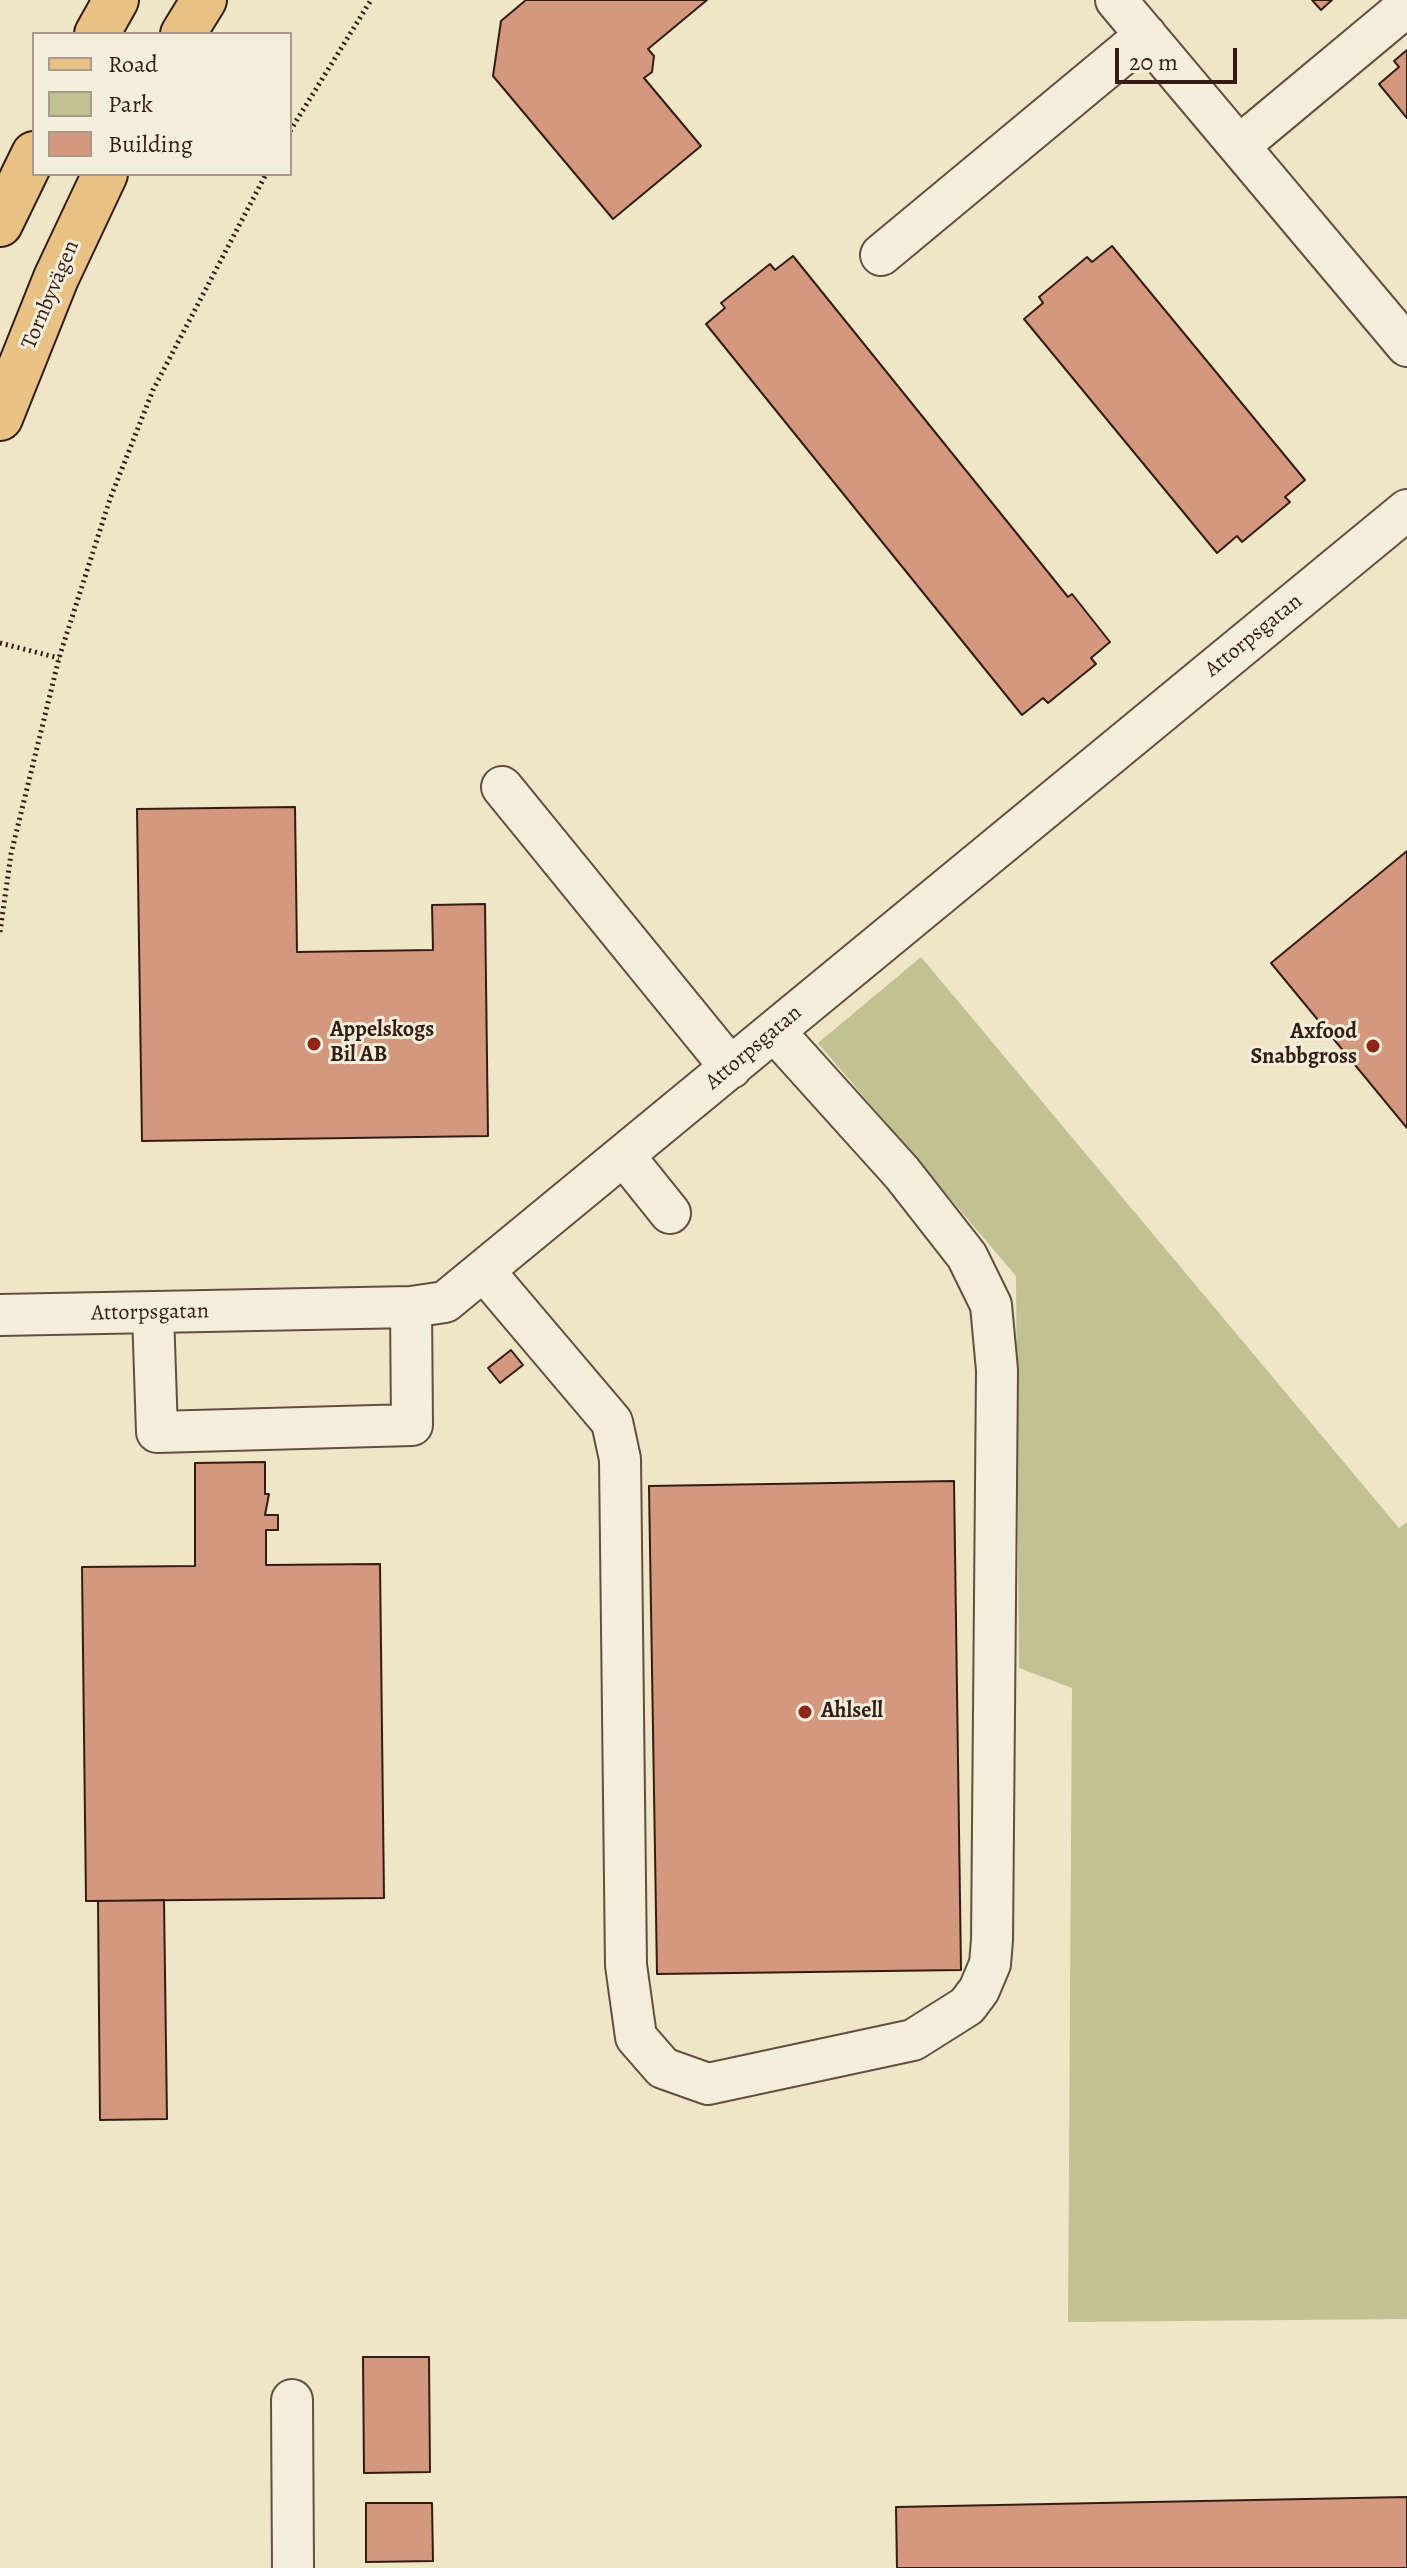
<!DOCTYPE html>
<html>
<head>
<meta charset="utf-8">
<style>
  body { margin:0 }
  #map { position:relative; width:1407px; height:2568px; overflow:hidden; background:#efe5c7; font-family:Alegreya,serif }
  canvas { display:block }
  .legend { position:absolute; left:32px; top:32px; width:260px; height:144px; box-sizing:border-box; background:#f5eedb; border:2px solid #a89a8b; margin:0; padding:10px 14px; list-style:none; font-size:24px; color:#351c13 }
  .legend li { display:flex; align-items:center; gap:16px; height:40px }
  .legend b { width:40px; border:2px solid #a89a8b }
  .scale { position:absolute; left:1115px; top:48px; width:122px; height:36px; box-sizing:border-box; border:4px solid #351c13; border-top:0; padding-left:10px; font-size:24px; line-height:28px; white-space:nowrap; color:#351c13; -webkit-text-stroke:6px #f5eedb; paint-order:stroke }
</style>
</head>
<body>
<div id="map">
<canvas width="1407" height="2568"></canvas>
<ul class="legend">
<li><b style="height:10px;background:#e8c284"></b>Road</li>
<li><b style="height:22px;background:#c0c291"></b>Park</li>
<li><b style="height:22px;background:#d4987f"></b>Building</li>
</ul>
<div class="scale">20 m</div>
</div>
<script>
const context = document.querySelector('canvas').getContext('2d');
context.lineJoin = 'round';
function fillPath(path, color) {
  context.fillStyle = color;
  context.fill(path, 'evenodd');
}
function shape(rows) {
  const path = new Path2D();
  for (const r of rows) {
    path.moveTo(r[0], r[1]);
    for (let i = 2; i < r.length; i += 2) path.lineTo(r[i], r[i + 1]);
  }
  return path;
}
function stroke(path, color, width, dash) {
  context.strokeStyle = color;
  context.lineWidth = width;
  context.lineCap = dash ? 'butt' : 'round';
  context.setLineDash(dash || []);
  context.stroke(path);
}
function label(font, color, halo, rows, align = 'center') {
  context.font = font + ' Alegreya,serif';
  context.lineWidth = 6;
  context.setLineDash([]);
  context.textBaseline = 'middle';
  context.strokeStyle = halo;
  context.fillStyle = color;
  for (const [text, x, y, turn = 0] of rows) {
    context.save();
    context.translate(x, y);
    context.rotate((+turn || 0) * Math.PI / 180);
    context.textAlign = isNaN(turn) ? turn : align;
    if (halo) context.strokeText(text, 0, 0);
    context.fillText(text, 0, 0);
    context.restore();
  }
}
const green = shape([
  [921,957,1399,1528,1407,1522,1407,2319,1068,2322,1072,1688,1019,1668,1016,1276,818,1043]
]);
const building = shape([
  [526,0,707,0,648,49,654,56,652,72,644,78,701,146,613,219,493,76,501,21,526,0],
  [1312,0,1332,0,1321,10,1312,0],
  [1407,50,1407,118,1379,84,1399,67,1394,61,1407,50],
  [1112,246,1305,480,1285,497,1290,502,1242,542,1237,536,1217,553,1024,319,1043,303,1039,297,1087,257,1092,262,1112,246],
  [793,256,1068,597,1072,594,1110,642,1091,658,1096,664,1048,703,1043,698,1022,715,706,324,725,308,721,303,770,264,775,270,793,256],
  [295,807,297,952,433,950,432,905,485,904,488,1136,142,1141,137,809,295,807],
  [1407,851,1407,1128,1271,963,1407,851],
  [511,1350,523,1365,500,1383,488,1368,511,1350],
  [265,1462,265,1494,269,1494,265,1515,278,1515,278,1530,266,1530,266,1565,380,1564,384,1898,86,1901,82,1567,195,1566,195,1463,265,1462],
  [954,1481,961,1970,657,1974,649,1486,954,1481],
  [164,1900,167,2119,100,2120,98,1901,164,1900],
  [363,2357,429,2357,430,2472,364,2473,363,2357],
  [1407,2497,1407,2568,897,2568,896,2507,1407,2497],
  [366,2503,432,2503,433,2561,366,2562,366,2503]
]);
const path = shape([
  [290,131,371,0],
  [0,643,59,658],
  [0,932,11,854,59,658,110,499,153,390,266,174]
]);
const minor = shape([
  [1116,0,1407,346],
  [1239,146,1407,6],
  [881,255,1146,35],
  [502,787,731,1068],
  [625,1157,670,1213],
  [484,1271,612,1422,620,1459,626,1965,636,2037,663,2068,708,2084,913,2040,967,2006,979,1990,990,1964,992,1940,997,1370,991,1305,967,1256,902,1173,774,1031],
  [153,1313,157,1432,412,1425,411,1307],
  [0,1315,411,1307,445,1302,1407,510],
  [292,2400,293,2568]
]);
const major = shape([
  [97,34,116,0],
  [183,34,204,0],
  [0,224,34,154],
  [0,418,56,278,105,174]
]);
const markers = [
  [314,1044,8,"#8f2418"],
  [1373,1046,8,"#8f2418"],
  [805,1712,8,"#8f2418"]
];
const streetNames = [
  ["Tornbyvägen",51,295,-67],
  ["Attorpsgatan",1254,636,-39],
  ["Attorpsgatan",754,1048,-40],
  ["Attorpsgatan",150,1313,-1]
];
const poiNames = [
  ["Appelskogs",330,1031],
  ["Bil AB",330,1056],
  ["Axfood",1357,1033,"right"],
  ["Snabbgross",1357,1058,"right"],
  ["Ahlsell",821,1712]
];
fillPath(green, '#c0c291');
fillPath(building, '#d4987f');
stroke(building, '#351c13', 2);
stroke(minor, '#644e40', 44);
stroke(major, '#351c13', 48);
stroke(path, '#351c13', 5, [2, 4]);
stroke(minor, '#f5eedb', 40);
stroke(major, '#e8c284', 44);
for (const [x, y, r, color] of markers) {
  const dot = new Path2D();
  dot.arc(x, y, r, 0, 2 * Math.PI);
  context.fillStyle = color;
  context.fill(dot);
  stroke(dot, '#f5eedb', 3);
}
label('22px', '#351c13', '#f5eedb', streetNames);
label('bold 22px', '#351c13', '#f5eedb', poiNames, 'left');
</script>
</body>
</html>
